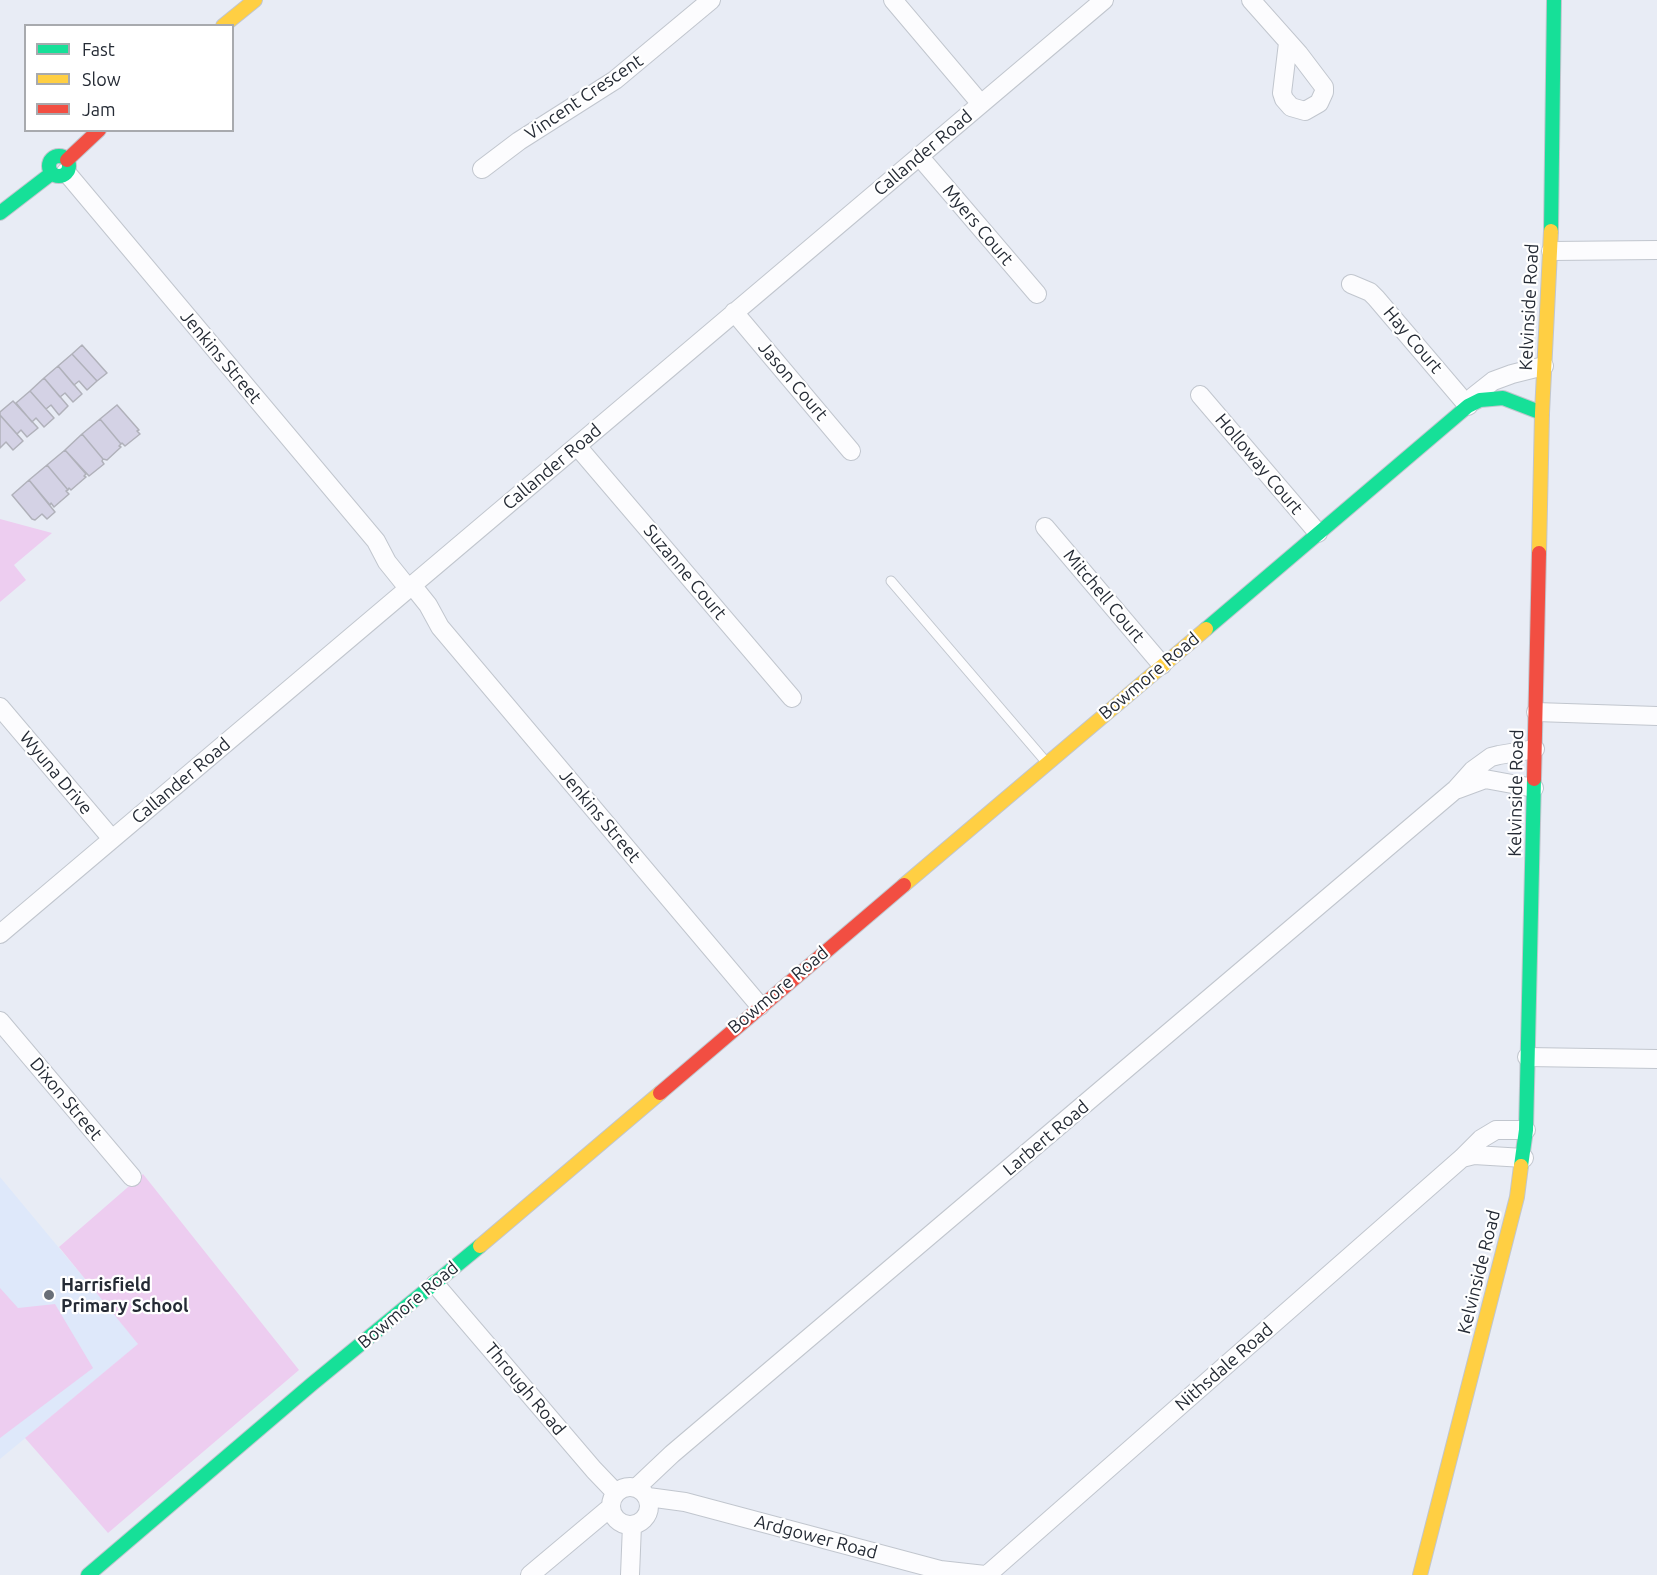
<!DOCTYPE html>
<html>
<head>
<meta charset="utf-8">
<style>
  body { margin:0 }
  #map { position:relative; width:1657px; height:1575px; overflow:hidden; background:#e8ecf5; font-family:Ubuntu,sans-serif }
  canvas { display:block }
  .legend { position:absolute; left:24px; top:24px; width:210px; height:108px; box-sizing:border-box; background:#fff; border:2px solid #a8aaae; margin:0; padding:8px 10px; list-style:none; font-size:18px; color:#252b35 }
  .legend li { display:flex; align-items:center; gap:12px; height:30px }
  .legend b { width:30px; border:2px solid #a8aaae }
</style>
</head>
<body>
<div id="map">
<canvas width="1657" height="1575"></canvas>
<ul class="legend">
<li><b style="height:8px;background:#16e098"></b>Fast</li>
<li><b style="height:8px;background:#ffcf43"></b>Slow</li>
<li><b style="height:8px;background:#f24e42"></b>Jam</li>
</ul>
</div>
<script>
const context = document.querySelector('canvas').getContext('2d');
context.lineJoin = 'round';
function fillPath(path, color) {
  context.fillStyle = color;
  context.fill(path, 'evenodd');
}
function shape(rows) {
  const path = new Path2D();
  for (const r of rows) {
    if (r.length === 3) {
      path.moveTo(r[0] + r[2], r[1]);
      path.arc(r[0], r[1], r[2], 0, 2 * Math.PI);
      continue;
    }
    path.moveTo(r[0], r[1]);
    for (let i = 2; i < r.length; i += 2) path.lineTo(r[i], r[i + 1]);
  }
  return path;
}
function stroke(path, color, width, dash) {
  context.strokeStyle = color;
  context.lineWidth = width;
  context.lineCap = dash ? 'butt' : 'round';
  context.setLineDash(dash || []);
  context.stroke(path);
}
function label(font, color, halo, rows, align = 'center') {
  context.font = font + ' Ubuntu,sans-serif';
  context.lineWidth = 4.5;
  context.setLineDash([]);
  context.textBaseline = 'middle';
  context.strokeStyle = halo;
  context.fillStyle = color;
  for (const [text, x, y, turn = 0] of rows) {
    context.save();
    context.translate(x, y);
    context.rotate((+turn || 0) * Math.PI / 180);
    context.textAlign = isNaN(turn) ? turn : align;
    if (halo) context.strokeText(text, 0, 0);
    context.fillText(text, 0, 0);
    context.restore();
  }
}
const built = shape([
  [0,1177,139,1344,0,1459]
]);
const green = shape([
  [0,519,52,533,14,565,26,580,0,602],
  [143,1174,299,1370,108,1533,25,1438,138,1344,59,1247],
  [0,1288,18,1308,55,1304,93,1368,0,1438]
]);
const building = shape([
  [82,345,107,373,97,381,72,354,82,345],
  [72,354,97,381,87,390,79,381,74,385,58,366,72,354],
  [58,366,82,394,73,402,65,393,60,397,44,378,58,366],
  [44,378,68,406,59,415,51,405,46,409,30,391,44,378],
  [30,391,54,418,44,427,36,418,32,422,16,403,30,391],
  [13,401,38,428,27,437,21,430,17,434,0,415,0,412,13,401],
  [117,405,139,430,137,431,140,434,125,446,122,443,121,444,100,419,117,405],
  [0,415,23,441,13,450,6,442,0,448,0,415],
  [100,419,121,444,119,446,121,447,107,460,103,459,82,434,100,419],
  [82,434,103,459,102,461,104,464,89,476,65,450,82,434],
  [65,450,86,474,84,476,86,477,71,490,69,488,68,490,47,465,65,450],
  [47,465,68,490,66,491,69,494,54,507,51,503,50,505,29,480,47,465],
  [29,480,55,512,47,519,42,514,35,520,32,519,12,495,29,480]
]);
const lane = shape([
  [891,581,1047,763]
]);
const street = shape([
  [893,0,981,104],
  [1251,0,1299,54,1324,87,1324,92,1319,103,1305,111,1291,107,1284,99,1282,93,1288,43],
  [919,156,1037,294],
  [482,169,519,141,615,80,711,0],
  [66,172,376,541,387,562,408,588],
  [1551,251,1657,250],
  [1351,284,1370,292,1376,298,1468,406,1474,396,1493,381,1512,374,1544,366],
  [734,312,851,451],
  [1200,395,1318,533],
  [577,446,792,698],
  [1045,527,1162,665],
  [412,585,428,605,440,627,760,1006],
  [0,707,112,839],
  [1536,712,1657,716],
  [1458,789,1485,779,1534,788],
  [0,934,1104,0],
  [0,1021,132,1177],
  [1527,1057,1657,1059],
  [1462,1158,1474,1155,1524,1158],
  [435,1284,594,1470,616,1493],
  [630,1506,19],
  [636,1488,672,1454,1456,789,1473,770,1491,757,1499,755,1535,749],
  [648,1497,685,1502,940,1570,985,1575],
  [530,1575,611,1507],
  [630,1575,632,1525],
  [987,1575,1462,1158,1481,1139,1496,1130,1526,1130]
]);
const fast = shape([
  [59,166,10],
  [0,213,52,173],
  [1551,231,1554,0],
  [1206,629,1468,406,1480,400,1503,398,1542,413],
  [1521,1166,1526,1130,1534,779],
  [88,1575,312,1384,480,1246]
]);
const slow = shape([
  [223,26,255,0],
  [1539,553,1542,413,1551,231],
  [904,885,1206,629],
  [480,1246,660,1093],
  [1420,1575,1517,1197,1521,1166]
]);
const jam = shape([
  [67,160,99,130],
  [1534,779,1539,553],
  [660,1093,904,885]
]);
const markers = [
  [49,1295,6,"#696f78"]
];
const streetNames = [
  ["Vincent Crescent",584,97,-34],
  ["Callander Road",923,153,-40],
  ["Myers Court",978,225,50],
  ["Kelvinside Road",1529,307,-87],
  ["Hay Court",1413,340,50],
  ["Jenkins Street",221,357,50],
  ["Jason Court",793,381,50],
  ["Holloway Court",1259,464,50],
  ["Callander Road",552,467,-40],
  ["Suzanne Court",685,572,50],
  ["Mitchell Court",1104,596,50],
  ["Bowmore Road",1149,676,-40],
  ["Wyuna Drive",56,773,50],
  ["Callander Road",181,781,-40],
  ["Kelvinside Road",1516,793,-89],
  ["Jenkins Street",600,816,50],
  ["Bowmore Road",778,990,-40],
  ["Dixon Street",66,1099,50],
  ["Larbert Road",1046,1138,-40],
  ["Kelvinside Road",1479,1272,-76],
  ["Bowmore Road",408,1305,-40],
  ["Nithsdale Road",1224,1367,-41],
  ["Through Road",525,1389,50],
  ["Ardgower Road",816,1537,15]
];
const poiNames = [
  ["Harrisfield",61,1285],
  ["Primary School",61,1306]
];
fillPath(built, '#dee8fa');
fillPath(green, '#edcdf0');
fillPath(building, '#d4d2e5');
stroke(building, '#b0b1ba', 1.5);
stroke(lane, '#c1c6ce', 11);
stroke(street, '#c1c6ce', 20);
stroke(fast, '#c1c6ce', 16);
stroke(slow, '#c1c6ce', 16);
stroke(jam, '#c1c6ce', 16);
stroke(lane, '#fcfcfe', 9);
stroke(street, '#fcfcfe', 18);
stroke(fast, '#16e098', 14);
stroke(slow, '#ffcf43', 14);
stroke(jam, '#f24e42', 14);
for (const [x, y, r, color] of markers) {
  const dot = new Path2D();
  dot.arc(x, y, r, 0, 2 * Math.PI);
  context.fillStyle = color;
  context.fill(dot);
  stroke(dot, '#fff', 2);
}
label('18px', '#252b35', '#fff', streetNames);
label('bold 18px', '#252b35', '#fff', poiNames, 'left');
</script>
</body>
</html>
